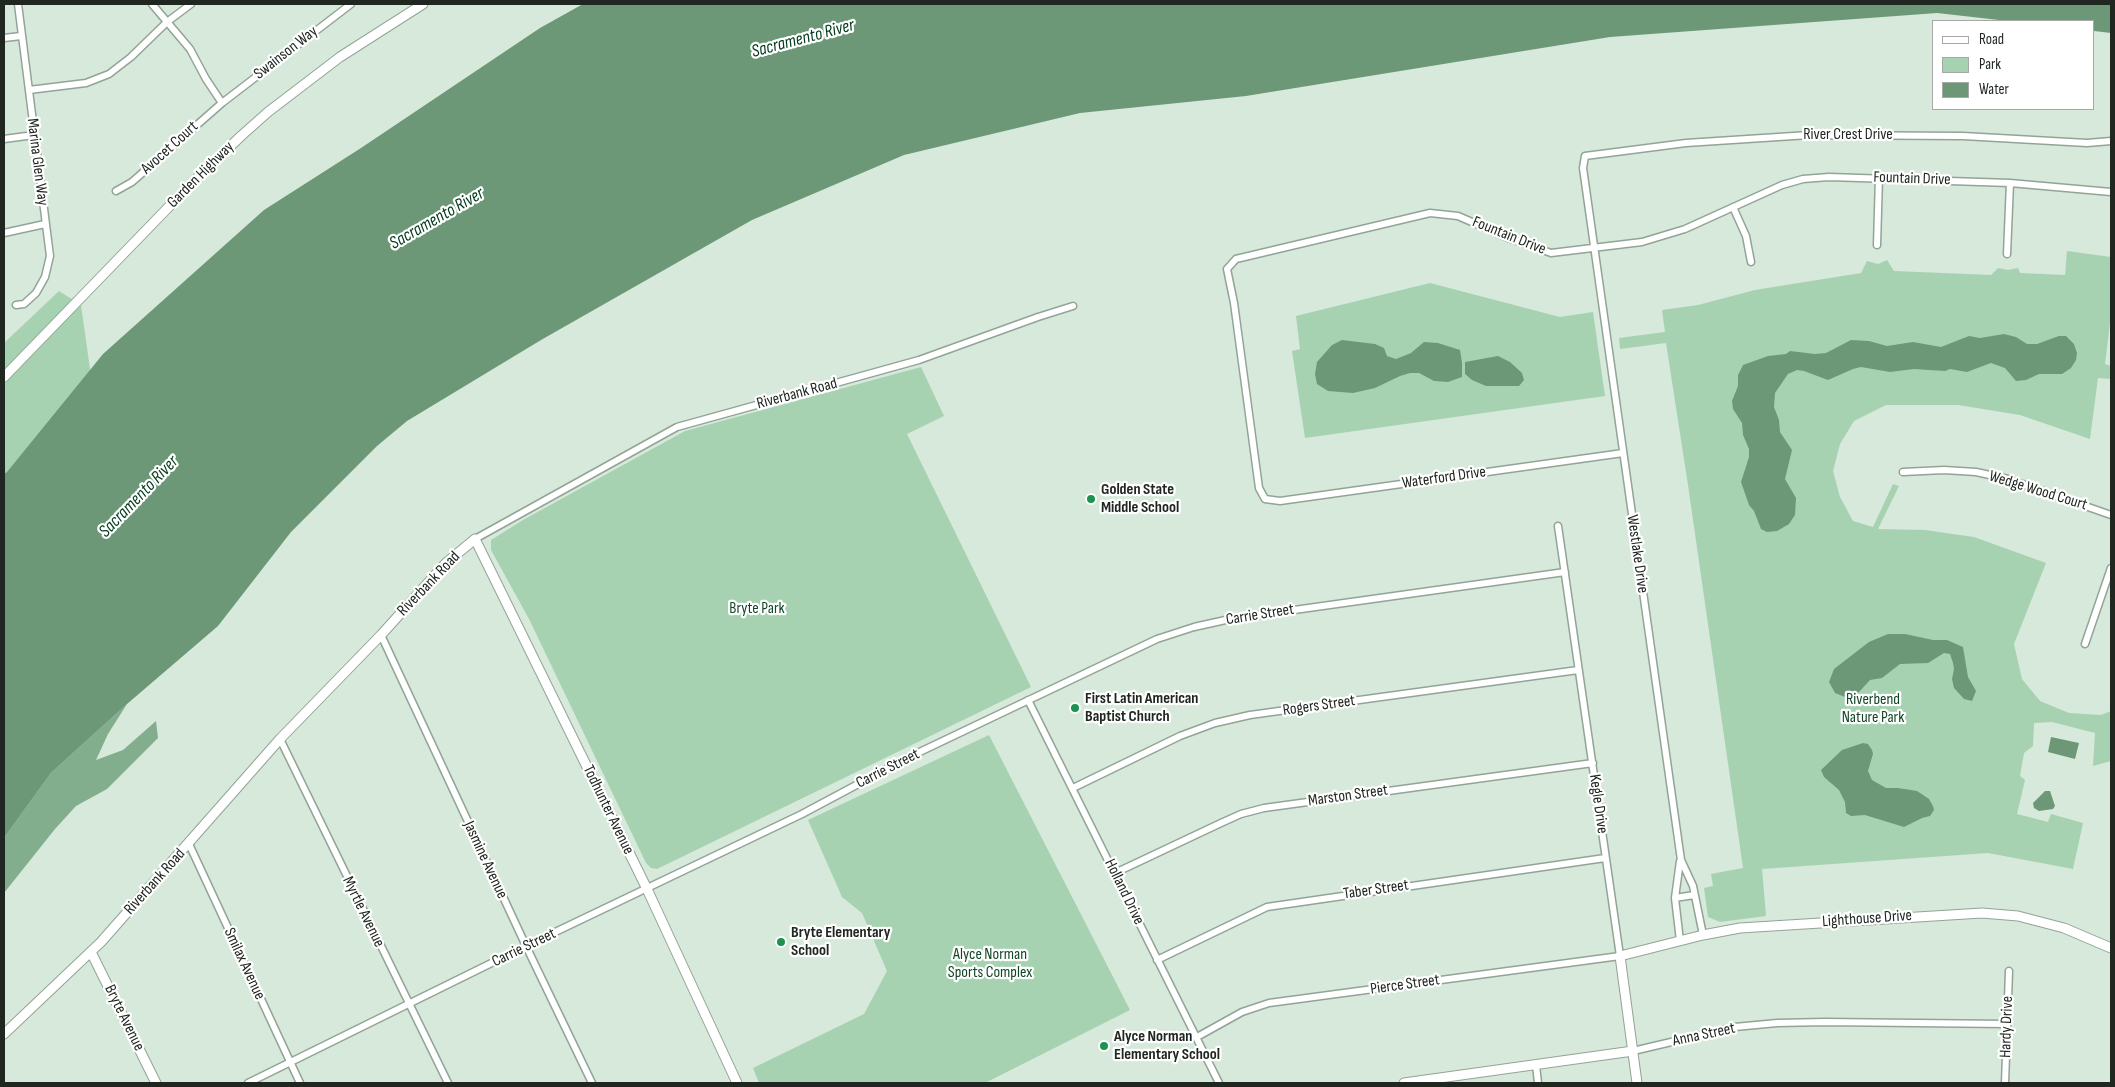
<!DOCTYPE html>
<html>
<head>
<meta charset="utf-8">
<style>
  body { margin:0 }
  #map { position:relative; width:2115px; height:1087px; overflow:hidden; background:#d6e9da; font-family:"Sofia Sans Condensed",sans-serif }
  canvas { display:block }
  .frame { position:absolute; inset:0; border:5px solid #202721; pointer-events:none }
  .legend { position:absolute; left:1932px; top:20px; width:162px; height:90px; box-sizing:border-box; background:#fff; border:1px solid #a6a9a6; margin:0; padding:6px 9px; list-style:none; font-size:15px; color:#202721 }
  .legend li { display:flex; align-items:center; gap:10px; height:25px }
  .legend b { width:25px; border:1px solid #a6a9a6 }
</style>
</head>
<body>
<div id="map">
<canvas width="2115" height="1087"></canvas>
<div class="frame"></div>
<ul class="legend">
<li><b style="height:6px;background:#fff"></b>Road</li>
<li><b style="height:14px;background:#a7d2b1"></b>Park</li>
<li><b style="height:14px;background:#6c9878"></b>Water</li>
</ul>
</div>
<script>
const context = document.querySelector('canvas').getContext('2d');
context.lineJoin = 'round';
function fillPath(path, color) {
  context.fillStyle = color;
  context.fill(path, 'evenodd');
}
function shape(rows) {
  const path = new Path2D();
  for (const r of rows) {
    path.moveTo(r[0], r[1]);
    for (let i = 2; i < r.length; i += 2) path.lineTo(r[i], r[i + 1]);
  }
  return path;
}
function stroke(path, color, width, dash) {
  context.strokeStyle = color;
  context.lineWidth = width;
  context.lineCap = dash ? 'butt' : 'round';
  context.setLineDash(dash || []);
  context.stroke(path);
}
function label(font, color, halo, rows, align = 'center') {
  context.font = font + ' "Sofia Sans Condensed",sans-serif';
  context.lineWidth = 4.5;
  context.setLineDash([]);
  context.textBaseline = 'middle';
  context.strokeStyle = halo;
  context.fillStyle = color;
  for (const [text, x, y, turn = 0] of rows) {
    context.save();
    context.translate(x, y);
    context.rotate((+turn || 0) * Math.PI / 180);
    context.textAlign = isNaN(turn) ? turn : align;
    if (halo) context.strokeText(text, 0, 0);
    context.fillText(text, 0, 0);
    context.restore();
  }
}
const green = shape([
  [2067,251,2111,257,2111,314,2105,364,2111,366,2111,379,2098,378,2090,439,2020,415,1958,405,1886,405,1854,421,1840,444,1833,471,1840,497,1853,521,1873,527,1893,484,1899,486,1878,529,1925,530,1974,537,2046,563,2014,644,2022,679,2040,701,2069,713,2101,715,2111,711,2111,761,2093,766,2095,733,2052,722,2034,723,2033,746,2024,753,2020,776,2025,780,2017,814,2048,822,2051,814,2083,823,2073,869,1988,853,1762,869,1766,916,1720,922,1708,917,1704,888,1713,886,1711,874,1743,868,1688,485,1666,343,1620,349,1619,338,1665,332,1662,310,1698,305,1755,290,1861,273,1867,261,1878,264,1887,260,1894,271,1991,275,1998,268,2008,270,2018,268,2020,273,2065,275],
  [1430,283,1560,317,1593,312,1605,396,1305,438,1292,351,1300,349,1296,316],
  [59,291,81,305,91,376,4,477,4,343],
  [921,367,944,416,907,434,1031,687,657,869,651,868,646,863,529,619,491,550,491,540,523,520,685,431],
  [989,735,1130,1010,985,1083,759,1083,753,1068,864,1014,887,971,862,913,842,897,808,820]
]);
const forest = shape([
  [127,704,108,734,96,760,123,750,156,721,158,738,107,789,76,806,55,829,4,893,4,838,51,773]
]);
const water = shape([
  [583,4,2111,4,2111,33,2094,31,2094,21,2008,21,1937,13,1610,37,1246,96,1080,113,904,155,752,220,541,340,407,421,377,446,291,532,218,626,127,704,51,773,4,838,4,474,7,472,103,354,264,210,361,148,540,28],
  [2004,334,2016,337,2027,344,2037,344,2059,336,2066,336,2074,344,2077,353,2076,360,2071,368,2062,374,2039,374,2026,380,2016,381,2005,368,1991,363,1967,372,1950,369,1945,371,1914,369,1890,372,1861,367,1853,369,1828,380,1804,371,1797,370,1788,374,1775,393,1774,407,1779,420,1780,432,1792,450,1785,479,1796,498,1795,515,1789,524,1777,531,1767,532,1761,529,1754,511,1749,505,1741,482,1749,457,1749,449,1743,435,1742,423,1733,409,1732,401,1738,386,1738,375,1743,365,1768,356,1786,354,1790,351,1815,354,1826,353,1851,340,1869,341,1887,346,1913,342,1941,347,1969,336,1980,338],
  [1342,340,1375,344,1384,348,1387,356,1396,359,1411,353,1424,342,1438,343,1460,350,1462,363,1462,377,1448,382,1434,381,1419,373,1410,373,1400,376,1375,388,1353,393,1328,391,1317,384,1315,374,1317,362,1332,345],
  [1498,356,1510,362,1522,373,1524,380,1519,386,1486,386,1472,380,1465,374,1465,362],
  [1888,634,1905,634,1933,640,1947,640,1963,647,1968,677,1976,691,1972,701,1964,699,1954,688,1952,679,1954,669,1953,663,1950,654,1944,653,1928,663,1900,664,1882,678,1870,680,1859,692,1851,696,1845,697,1835,693,1829,682,1834,669,1869,642],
  [2051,737,2079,743,2075,759,2048,752],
  [1863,743,1868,744,1872,750,1873,754,1868,771,1872,780,1886,788,1898,788,1917,791,1929,799,1933,806,1934,810,1930,816,1922,818,1904,827,1865,815,1851,816,1846,813,1845,802,1839,790,1824,777,1821,770,1842,750],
  [2045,791,2050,791,2055,806,2053,809,2039,811,2034,808,2033,803]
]);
const street = shape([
  [152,4,190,49,206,79,222,103],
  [4,38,21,36],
  [29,90,86,83,109,74,131,57,167,22,191,4],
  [4,139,34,135],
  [116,191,132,182,222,103,351,4],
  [1733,207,1746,236,1751,262],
  [4,233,45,224],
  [1877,245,1879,177],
  [2007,254,2010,183],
  [16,305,24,304,36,293,45,277,50,256,18,4],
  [1623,453,1280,501,1265,499,1259,488,1234,303,1227,269,1236,259,1430,213,1458,216,1511,239,1551,253,1642,242,1685,229,1782,185,1803,179,1829,177,2010,183,2111,192],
  [1903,472,1944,470,1976,472,2008,479,2111,515],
  [475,539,677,427,919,360,1038,317,1073,306],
  [381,635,526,946,592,1083],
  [2085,644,2111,568],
  [1028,700,1219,1083],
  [280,739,448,1083],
  [1073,788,1180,736,1215,723,1250,715,1578,670],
  [189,844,300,1083],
  [1115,873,1221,823,1241,814,1264,808,1593,763],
  [1675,898,1694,895],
  [1703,935,1693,886,1681,860,1583,168,1585,156,1686,143,1809,135,1963,136,2087,143,2111,141],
  [1680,941,1675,898,1680,861],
  [1157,960,1267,907,1605,858],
  [1197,1037,1242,1012,1269,1003,1620,956,1558,526],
  [1633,1051,1735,1027,1777,1023,1825,1022,2007,1024],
  [1536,1065,1538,1083],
  [248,1083,526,946,802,814,907,758,1157,639,1194,627,1230,619,1565,572],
  [2005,1083,2009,971]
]);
const secondary = shape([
  [4,377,188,187,241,136,268,112,340,57,423,4],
  [91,952,156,1083],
  [4,1034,101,942,280,739,381,635,446,563,475,539,647,889,737,1083],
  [1404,1083,1633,1051],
  [1637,1083,1620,956,1703,935,1740,928,1982,913,2018,916,2064,928,2111,948]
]);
const markers = [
  [1091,499,5,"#1b934e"],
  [1075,708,5,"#1b934e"],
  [781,942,5,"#1b934e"],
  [1104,1046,5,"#1b934e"]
];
const streetNames = [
  ["Swainson Way",286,53,-38],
  ["River Crest Drive",1848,135],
  ["Avocet Court",170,148,-42],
  ["Marina Glen Way",37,162,83],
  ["Garden Highway",201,175,-45],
  ["Fountain Drive",1912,179,2],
  ["Fountain Drive",1509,236,22],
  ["Riverbank Road",797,394,-15],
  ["Waterford Drive",1444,478,-8],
  ["Wedge Wood Court",2038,491,17],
  ["Westlake Drive",1637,554,82],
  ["Riverbank Road",429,584,-46],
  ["Carrie Street",1260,615,-9],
  ["Rogers Street",1319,706,-8],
  ["Carrie Street",888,769,-27],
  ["Marston Street",1348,796,-8],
  ["Kegle Drive",1598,804,82],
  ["Todhunter Avenue",608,810,64],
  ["Jasmine Avenue",485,860,65],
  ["Riverbank Road",155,882,-48],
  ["Taber Street",1376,890,-8],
  ["Holland Drive",1124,892,64],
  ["Myrtle Avenue",363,912,64],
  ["Lighthouse Drive",1867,919,-4],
  ["Carrie Street",524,948,-26],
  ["Smilax Avenue",244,964,65],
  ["Pierce Street",1405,985,-8],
  ["Bryte Avenue",124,1018,64],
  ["Hardy Drive",2007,1027,-88],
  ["Anna Street",1704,1035,-12]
];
const poiNames = [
  ["Golden State",1101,490],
  ["Middle School",1101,508],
  ["First Latin American",1085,699],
  ["Baptist Church",1085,717],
  ["Bryte Elementary",791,933],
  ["School",791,951],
  ["Alyce Norman",1114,1037],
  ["Elementary School",1114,1055]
];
const parkNames = [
  ["Bryte Park",757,609],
  ["Riverbend",1873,700],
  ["Nature Park",1873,718],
  ["Alyce Norman",990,955],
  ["Sports Complex",990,973]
];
const waterNames = [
  ["Sacramento River",803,39,-15],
  ["Sacramento River",437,219,-30],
  ["Sacramento River",139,497,-46]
];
fillPath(green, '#a7d2b1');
fillPath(forest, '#82ae8d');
fillPath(water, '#6c9878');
stroke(street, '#92a496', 9);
stroke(secondary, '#92a496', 11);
stroke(street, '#fff', 6);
stroke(secondary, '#fff', 9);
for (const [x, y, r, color] of markers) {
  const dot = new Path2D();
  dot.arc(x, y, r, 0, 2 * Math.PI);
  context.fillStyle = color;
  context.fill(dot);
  stroke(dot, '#fff', 2);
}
label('16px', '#202721', '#fff', streetNames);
label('bold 16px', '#202721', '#fff', poiNames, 'left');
label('16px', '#124626', '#fff', parkNames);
label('italic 18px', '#023a1a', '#fff', waterNames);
</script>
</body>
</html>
